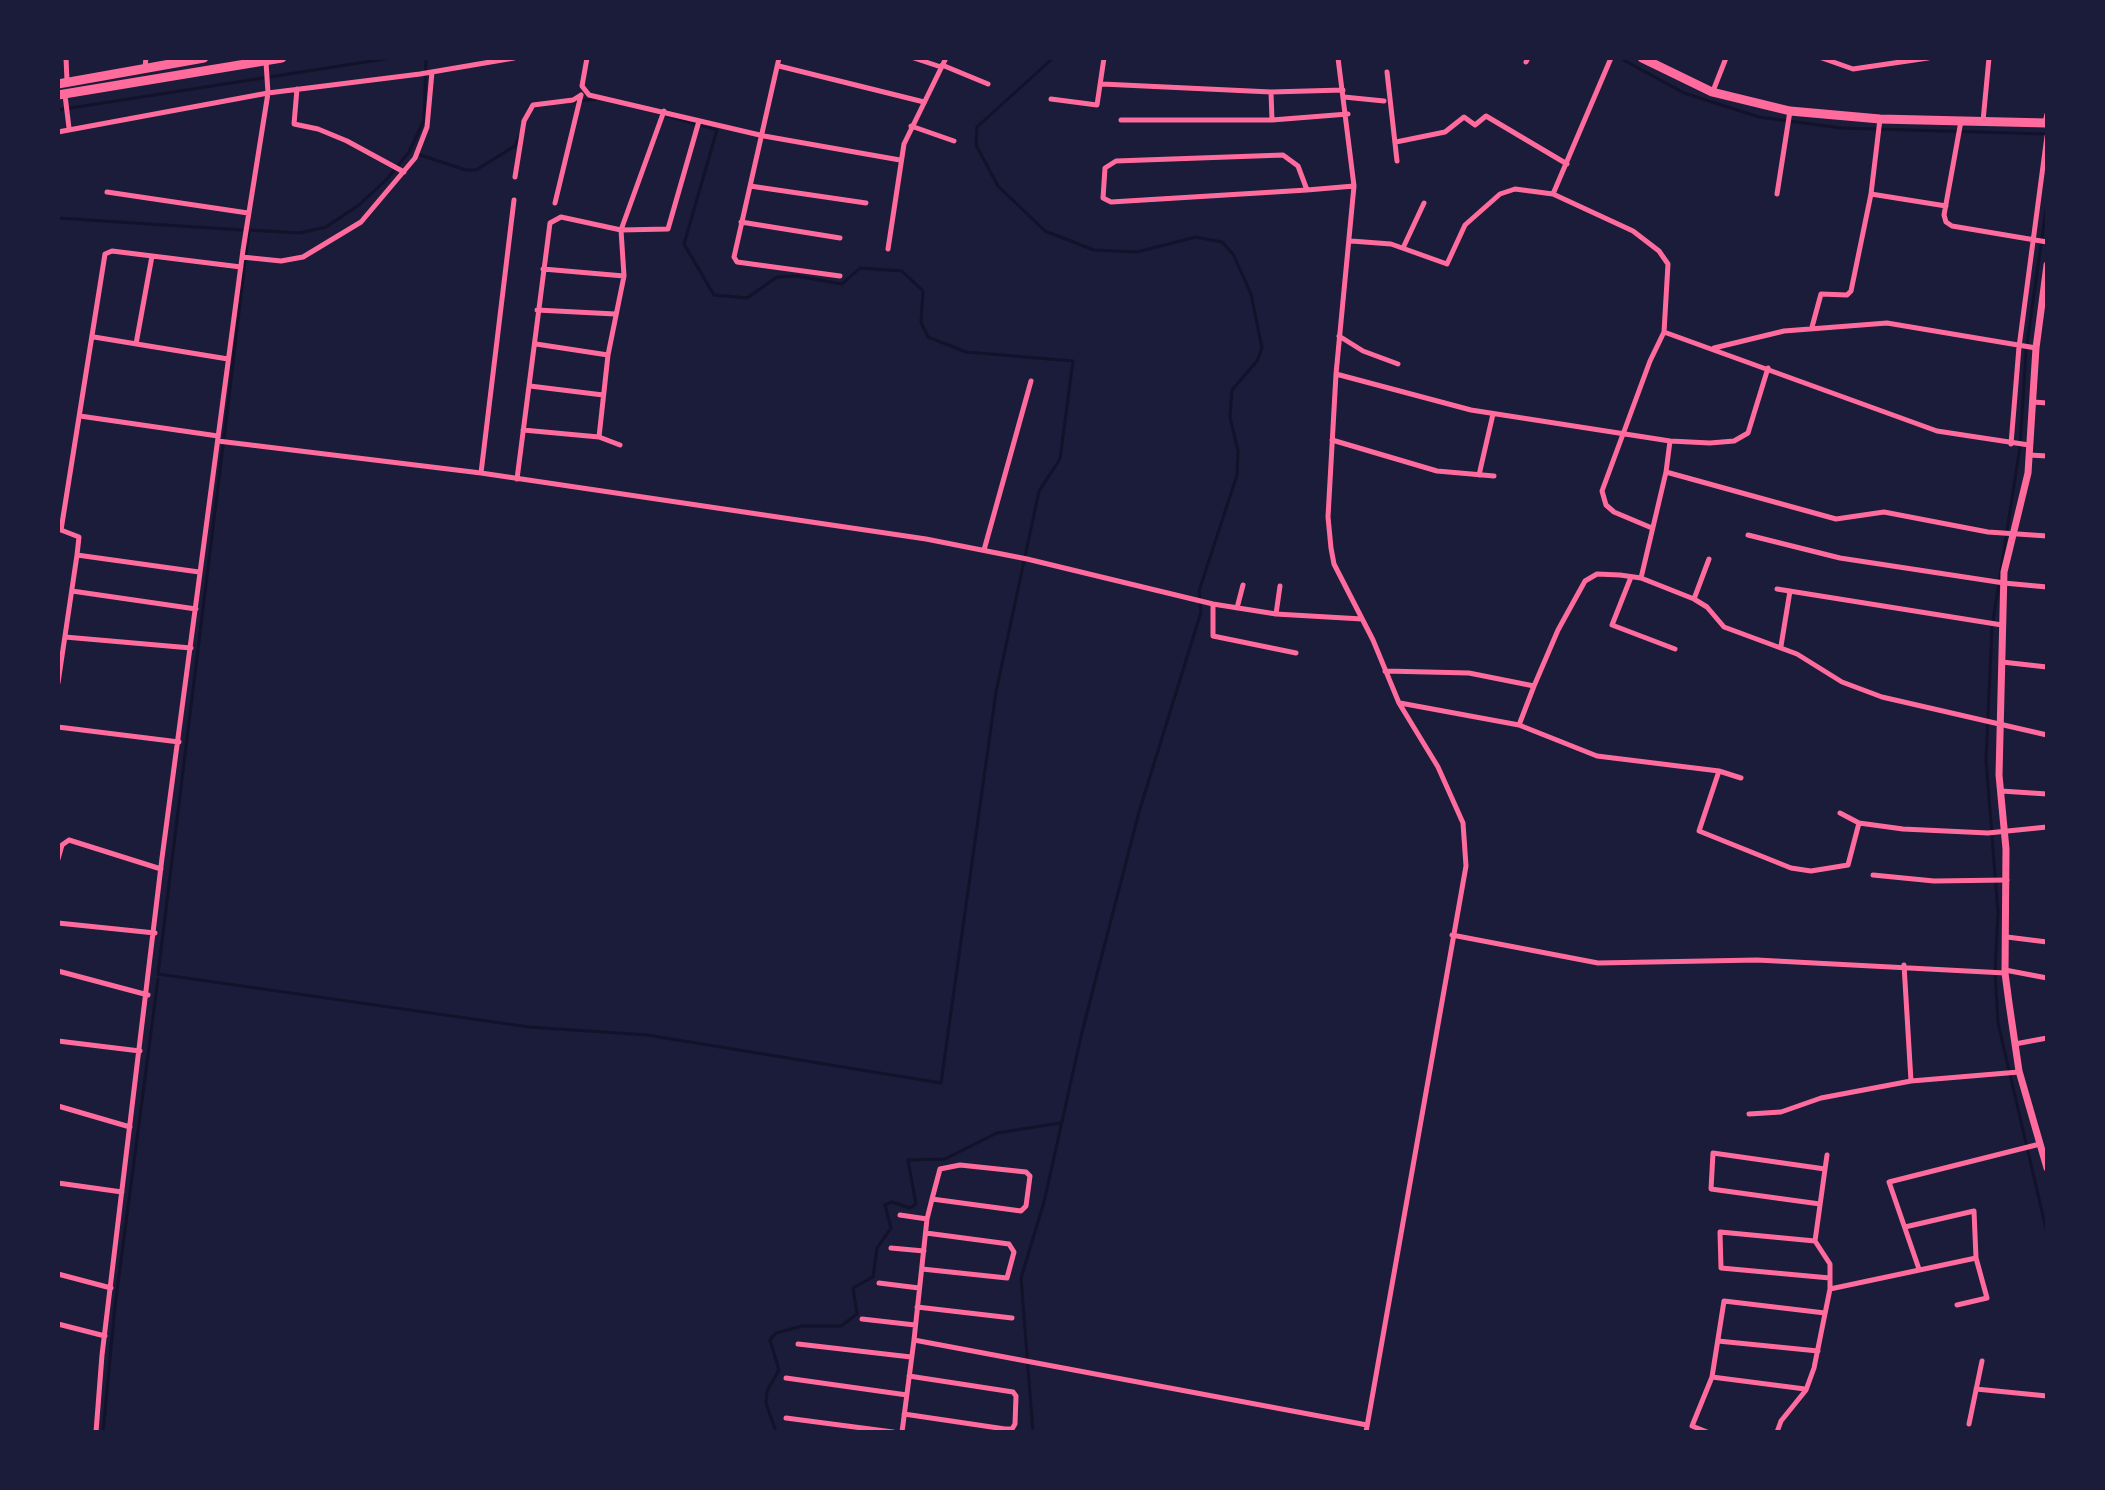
<!DOCTYPE html>
<html>
<head>
<meta charset="utf-8">
<style>
  body { margin:0 }
  #map { position:relative; width:2105px; height:1490px; overflow:hidden; background:#1b1b3a; font-family:"Libre Baskerville",serif }
  canvas { display:block }
  .frame { position:absolute; inset:0; border:60px solid #1b1b3a; pointer-events:none }
</style>
</head>
<body>
<div id="map">
<canvas width="2105" height="1490"></canvas>
<div class="frame"></div>
</div>
<script>
const context = document.querySelector('canvas').getContext('2d');
context.lineJoin = 'round';
function shape(rows) {
  const path = new Path2D();
  for (const r of rows) {
    path.moveTo(r[0], r[1]);
    for (let i = 2; i < r.length; i += 2) path.lineTo(r[i], r[i + 1]);
  }
  return path;
}
function stroke(path, color, width, dash) {
  context.strokeStyle = color;
  context.lineWidth = width;
  context.lineCap = dash ? 'butt' : 'round';
  context.setLineDash(dash || []);
  context.stroke(path);
}
const stream = shape([
  [1620,58,1684,93,1759,117,1841,128,2047,134],
  [571,102,596,99],
  [58,110,391,58],
  [420,155,466,170,476,170,515,146,519,137],
  [2047,202,2026,351,2020,447,1992,627,1986,760,1998,912,1995,973,1998,1023,2047,1233],
  [58,218,242,230],
  [248,230,300,233,326,227,359,205,387,179,409,152,424,120,426,58],
  [246,254,249,230],
  [224,439,245,261],
  [158,974,529,1027,647,1035,941,1083,996,692,1039,491,1060,459,1073,361,966,352,928,337,921,322,923,291,902,271,860,268,842,284,796,276,777,277,747,298,714,295,684,244,717,130,661,114],
  [158,974,223,446],
  [103,1432,115,1306,158,979],
  [776,1432,766,1403,767,1391,779,1370,770,1340,776,1333,802,1326,841,1326,857,1314,853,1288,873,1277,877,1248,891,1228,885,1205,892,1202,910,1208,916,1204,908,1160,945,1159,997,1133,1060,1123],
  [1033,1432,1021,1278,1044,1202,1082,1032,1139,812,1201,612,1199,591,1237,475,1238,451,1230,417,1232,390,1257,361,1262,348,1251,294,1233,254,1222,242,1196,237,1137,252,1094,250,1045,231,998,186,976,145,977,127,1053,58]
]);
const minor = shape([
  [66,58,67,81],
  [587,58,582,86,589,95,764,136,900,160],
  [779,58,734,257,737,262,840,276],
  [914,58,941,67],
  [1338,58,1354,186,1336,374,1328,517,1331,548,1334,564,1373,640,1399,703,1438,767,1463,823,1466,866,1366,1432],
  [1822,58,1853,69,1928,58],
  [1526,62,1528,58],
  [942,65,988,84],
  [779,66,924,102],
  [145,67,146,58],
  [1387,72,1397,161],
  [1102,84,1271,92],
  [297,89,294,124,318,129,347,141,404,172],
  [1713,91,1726,58],
  [65,95,69,128],
  [1344,97,1384,101],
  [1051,99,1097,105,1104,58],
  [1121,120,1272,120,1271,92,1343,90],
  [1272,120,1348,114],
  [1961,121,1944,215,1946,222,1952,226,2047,242],
  [1983,121,1989,58],
  [2045,122,2047,114],
  [911,126,954,141],
  [58,132,268,93,420,74,514,58],
  [1396,142,1445,132,1464,117,1475,125,1486,116,1567,164],
  [515,177,524,121,533,105,573,100,581,95],
  [750,186,866,203],
  [1307,190,1298,166,1283,155,1116,161,1105,168,1103,198,1111,202,1307,190,1354,186],
  [107,192,248,213],
  [1553,194,1611,58],
  [1777,194,1790,111],
  [1871,194,1946,206],
  [555,203,581,95],
  [741,222,840,238],
  [1351,241,1391,244,1447,264,1465,225,1500,194,1515,189,1553,194,1633,231,1659,251,1668,264,1664,332,1937,431,2029,445],
  [1403,248,1424,203],
  [888,249,904,144,946,58],
  [242,257,281,261,303,257,361,222,415,158,427,127,432,72],
  [543,269,624,276],
  [537,310,615,314],
  [1812,327,1821,294,1847,295,1851,291,1871,194,1880,119],
  [1339,336,1363,351,1398,364],
  [94,337,228,359],
  [136,344,152,256],
  [536,344,608,355],
  [1714,348,1784,331,1887,323,2036,348],
  [1336,374,1471,410,1670,441,1710,443,1734,441,1748,433,1768,368],
  [530,386,603,395],
  [2033,402,2047,403],
  [80,416,218,436],
  [523,430,599,437,620,445],
  [599,437,608,355,624,276,621,230,664,111],
  [1332,440,1437,471,1494,476],
  [218,441,481,473,926,539,1027,559,1213,604,1276,614,1362,619],
  [1670,441,1666,472,1836,519,1884,512,1988,532,2047,536],
  [2011,444,2019,347,2047,136],
  [2029,455,2047,456],
  [481,473,514,200],
  [1479,475,1493,414],
  [517,479,550,223,561,217,621,230,668,229,699,121],
  [1652,528,1614,512,1606,505,1602,491,1650,361,1664,332],
  [58,530,61,530,105,254,112,251,241,267],
  [61,530,79,537,77,555],
  [1748,535,1840,558,2004,583],
  [984,550,1031,381],
  [1631,577,1612,625,1675,649],
  [1641,578,1666,472],
  [2004,583,2047,587],
  [1777,589,2002,625],
  [72,591,196,609],
  [1694,599,1709,559],
  [1213,604,1213,636,1296,653],
  [1237,608,1243,585],
  [1276,614,1280,586],
  [65,637,191,648],
  [1781,646,1790,591],
  [2002,662,2047,667],
  [1385,671,1469,673,1534,686,1558,630,1585,581,1597,574,1620,575,1641,578,1694,599,1707,607,1724,627,1797,654,1842,682,1882,697,2047,735],
  [58,683,77,555,199,572],
  [1400,703,1519,725,1597,756,1719,771,1741,778],
  [1519,725,1534,686],
  [58,727,179,742],
  [1719,771,1699,831,1791,868,1811,871,1848,865,1859,823],
  [2001,791,2047,794],
  [1840,813,1859,823,1903,829,1988,833,2047,827],
  [58,859,62,845,69,840,161,869],
  [1873,875,1934,881,2007,880],
  [58,923,155,933],
  [1452,935,1598,963,1757,960,2005,973],
  [2007,937,2047,942],
  [1904,965,1911,1081],
  [2005,970,2047,978],
  [58,971,148,995],
  [58,1041,140,1051],
  [2015,1044,2047,1038],
  [58,1106,130,1127],
  [1749,1114,1781,1112,1821,1098,1911,1081,2019,1072],
  [58,1183,122,1192],
  [932,1199,1021,1211,1026,1206,1030,1176,1026,1172,960,1165,940,1169,932,1199,927,1219,914,1340,1367,1425],
  [1820,1204,1711,1189,1713,1153,1825,1169],
  [900,1215,927,1219],
  [1905,1227,1974,1211,1976,1258,1987,1298,1957,1305],
  [1815,1241,1720,1232,1721,1268,1830,1278],
  [891,1248,924,1251],
  [922,1269,1007,1278,1014,1252,1009,1244,926,1233],
  [1919,1269,1889,1182,2040,1144],
  [58,1274,111,1288],
  [879,1283,919,1288],
  [1830,1289,1976,1258],
  [917,1307,1012,1318],
  [862,1319,915,1325],
  [58,1324,105,1336],
  [1718,1341,1818,1351],
  [798,1344,911,1357],
  [1712,1377,1805,1389],
  [786,1378,907,1395],
  [1976,1389,2047,1396],
  [904,1414,1005,1429,1012,1429,1015,1424,1016,1396,1013,1392,909,1376],
  [786,1418,893,1432],
  [1969,1424,1982,1361],
  [96,1432,102,1355,162,858,243,250,268,93,266,62],
  [902,1432,914,1340],
  [1707,1432,1692,1426,1712,1377,1724,1301,1825,1313],
  [1777,1432,1781,1421,1806,1390,1814,1368,1830,1289,1830,1264,1815,1241,1827,1155]
]);
const tertiary = shape([
  [2047,265,2036,348,2028,473,2004,572,1999,775,2006,849,2005,973,2009,1003,2019,1071,2047,1168]
]);
const trunk = shape([
  [1642,58,1712,92,1790,111,1880,119,2047,123],
  [58,84,204,58],
  [58,95,282,58]
]);
stroke(stream, '#12122b', 3);
stroke(minor, '#ff6b9d', 5);
stroke(tertiary, '#ff6b9d', 7);
stroke(trunk, '#ff6b9d', 9);
</script>
</body>
</html>
